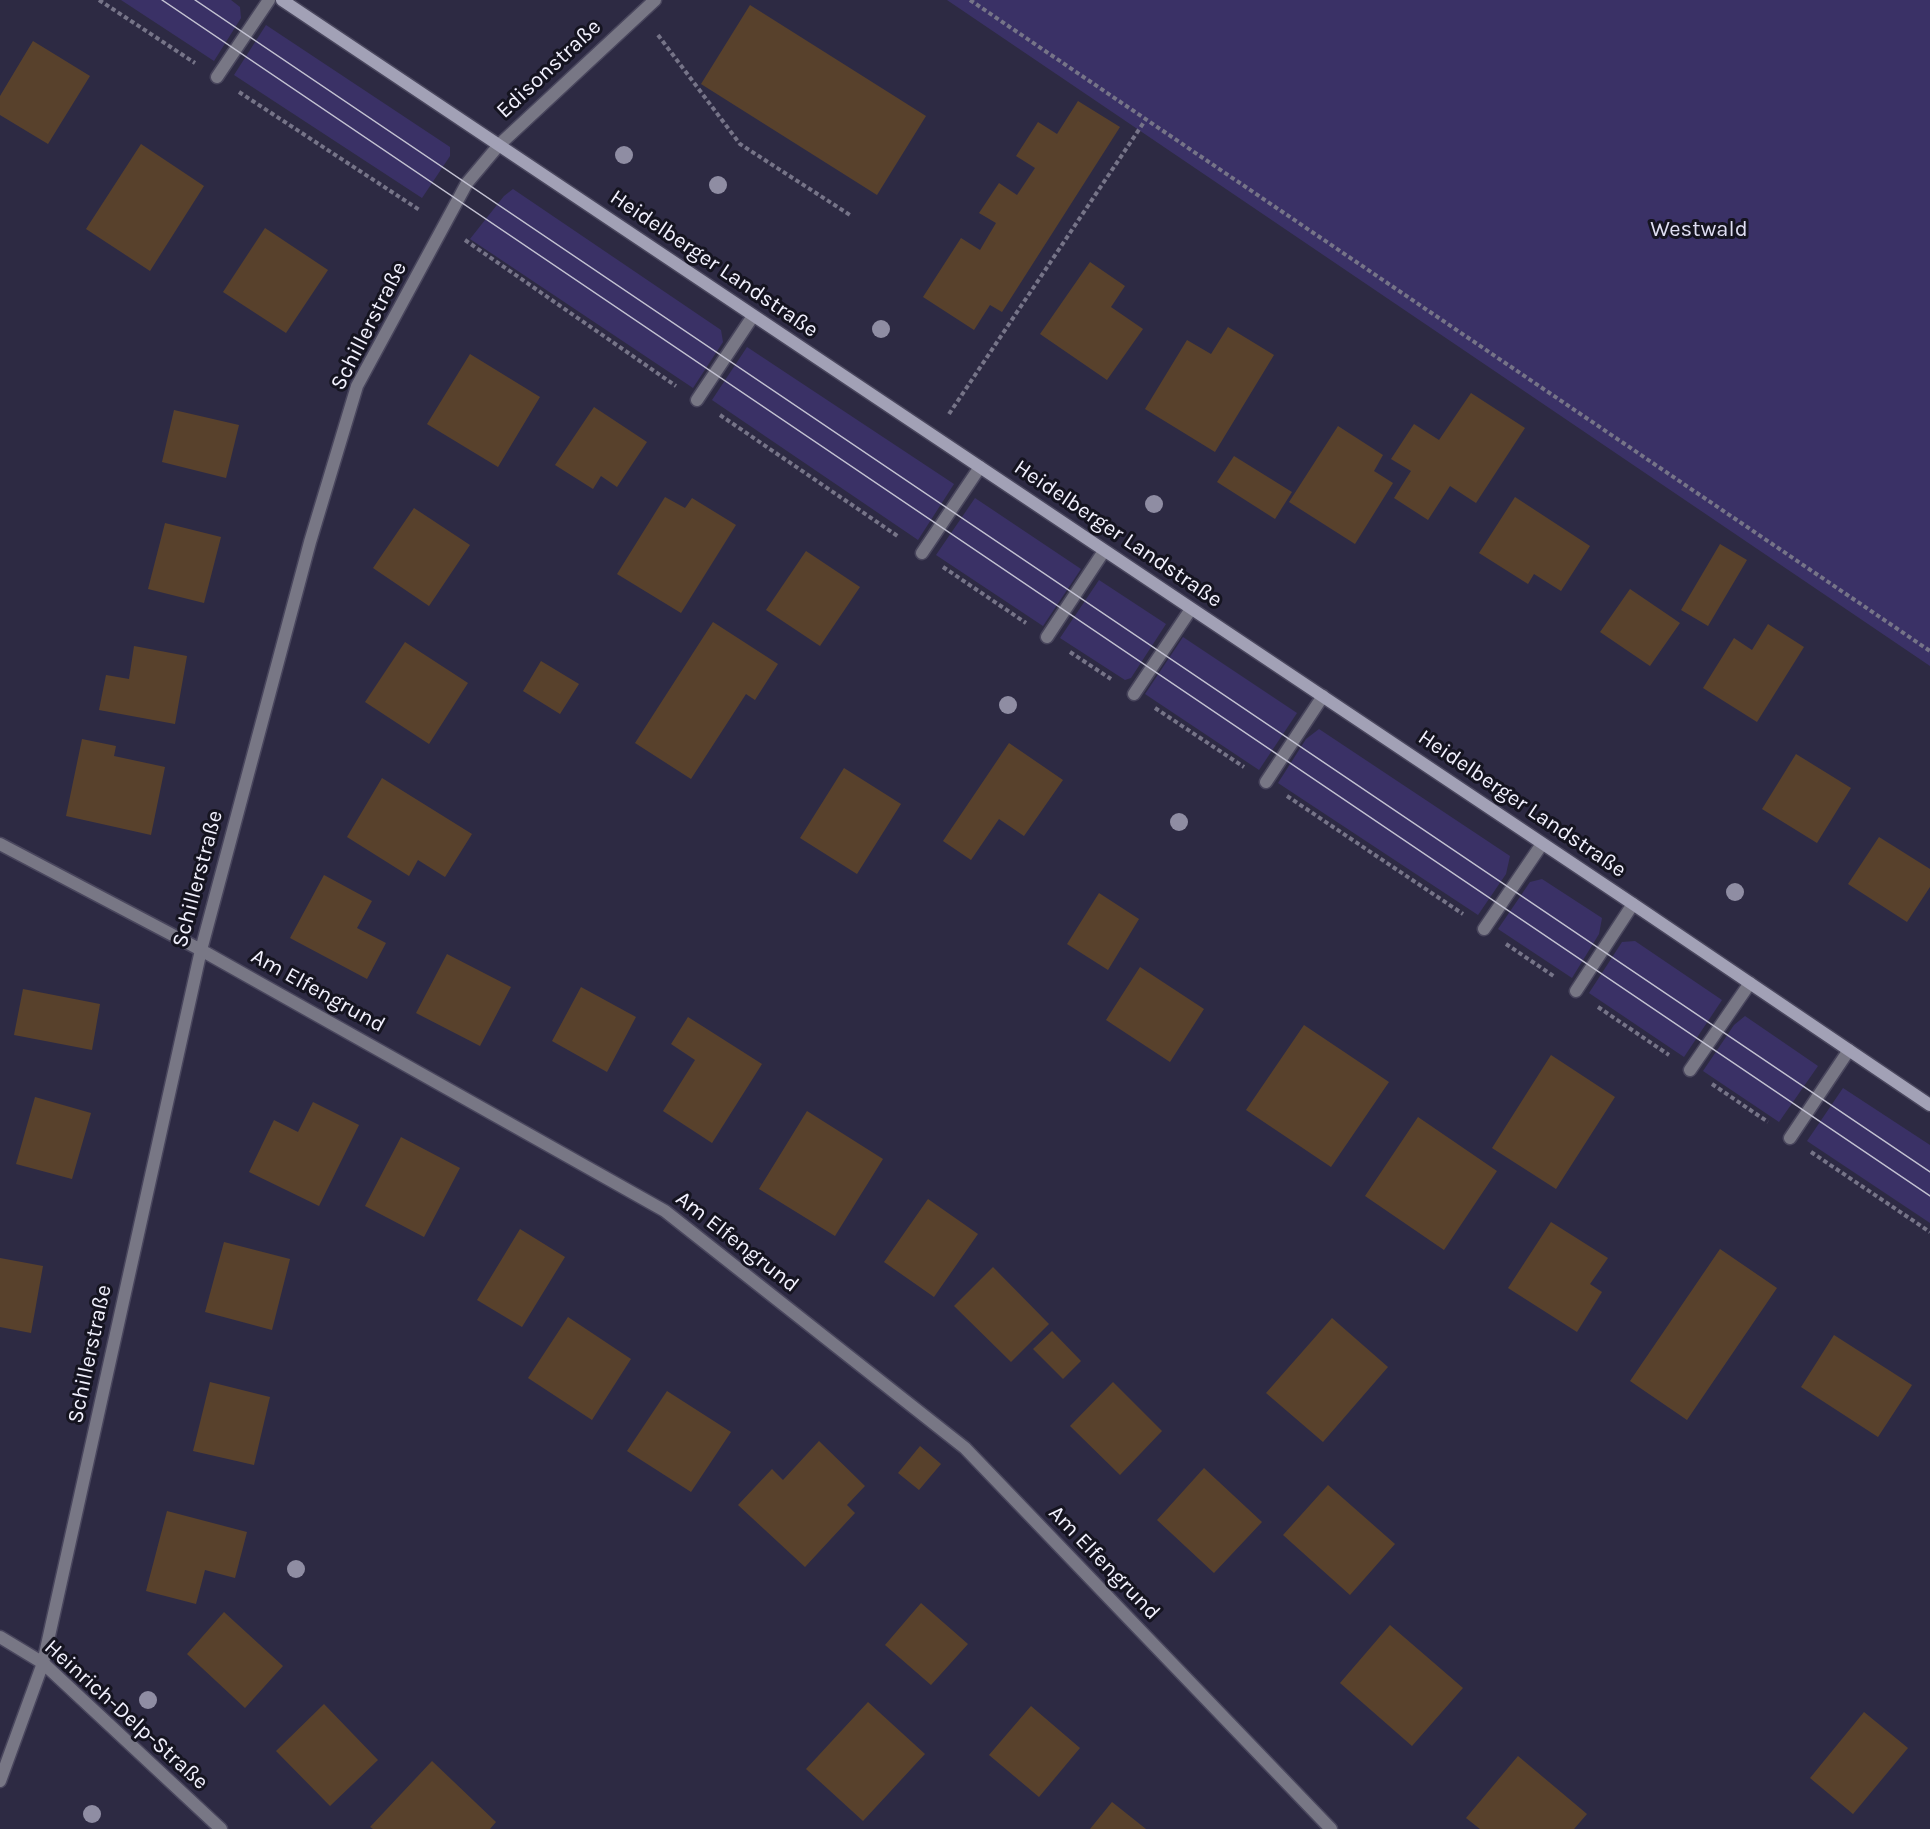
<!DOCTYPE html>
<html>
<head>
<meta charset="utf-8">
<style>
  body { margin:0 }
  canvas { display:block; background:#2d2a43 }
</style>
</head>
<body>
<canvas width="1930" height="1829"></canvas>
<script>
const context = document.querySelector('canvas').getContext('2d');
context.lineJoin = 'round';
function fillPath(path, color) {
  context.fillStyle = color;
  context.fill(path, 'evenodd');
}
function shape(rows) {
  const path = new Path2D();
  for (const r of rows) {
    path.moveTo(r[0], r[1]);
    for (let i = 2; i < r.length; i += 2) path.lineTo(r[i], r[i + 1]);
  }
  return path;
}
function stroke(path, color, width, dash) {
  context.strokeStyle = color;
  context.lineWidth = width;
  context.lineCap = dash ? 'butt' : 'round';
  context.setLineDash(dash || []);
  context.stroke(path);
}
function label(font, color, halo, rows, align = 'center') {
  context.font = font + ' Karla,sans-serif';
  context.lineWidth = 6;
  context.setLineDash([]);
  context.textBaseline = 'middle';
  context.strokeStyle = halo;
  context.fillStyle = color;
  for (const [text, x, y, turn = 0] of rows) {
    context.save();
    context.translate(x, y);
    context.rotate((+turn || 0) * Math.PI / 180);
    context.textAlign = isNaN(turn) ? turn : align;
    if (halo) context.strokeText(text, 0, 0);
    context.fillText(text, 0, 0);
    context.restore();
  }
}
const green = shape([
  [121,0,231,0,240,7,241,18,214,61],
  [947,0,1930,0,1930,666],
  [266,25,450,147,450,156,422,198,234,75],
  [513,189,721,330,723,342,693,388,470,239,504,196],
  [747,347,954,484,918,540,712,400],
  [975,498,1081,569,1043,626,936,555],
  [1099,580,1166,624,1131,678,1125,680,1060,638],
  [1183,637,1297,713,1259,770,1145,694],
  [1319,729,1510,856,1506,874,1478,915,1278,783,1306,739],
  [1542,879,1602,918,1599,934,1572,978,1498,929,1530,882],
  [1635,941,1722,1000,1684,1057,1589,993,1622,942],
  [1745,1016,1818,1066,1779,1122,1703,1071,1734,1025],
  [1843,1088,1930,1145,1930,1223,1807,1141]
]);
const building = shape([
  [750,5,926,116,877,195,701,84],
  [33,41,90,76,48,144,0,115,0,96],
  [1078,101,1120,127,1002,312,990,305,974,330,923,297,961,238,980,250,996,223,979,213,999,183,1017,195,1035,168,1016,156,1038,122,1057,134],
  [141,144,204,186,150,271,86,229],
  [265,228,328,270,286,333,223,292],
  [1090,262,1125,286,1111,307,1143,329,1107,380,1040,334],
  [1228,327,1274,355,1215,452,1145,409,1187,340,1211,354],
  [470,354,540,397,498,467,427,424],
  [1471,393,1525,428,1476,503,1450,486,1428,520,1394,498,1411,471,1391,459,1414,424,1439,440],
  [594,407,647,442,617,487,601,476,593,489,555,465],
  [174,410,239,425,226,478,162,462],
  [1338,426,1383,455,1374,471,1393,483,1355,544,1289,502],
  [1234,456,1292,492,1275,519,1217,482],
  [665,497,685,508,692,498,736,525,681,613,617,574],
  [1515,497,1590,546,1561,591,1534,574,1528,584,1479,553],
  [414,508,470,545,429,606,373,568],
  [165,523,221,537,204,603,148,589],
  [1720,544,1747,560,1708,626,1681,610],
  [806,551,860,587,820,646,766,610],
  [1630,589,1680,623,1650,666,1600,632],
  [713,622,778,664,755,700,746,694,691,779,635,743],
  [1768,624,1804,647,1757,722,1703,688,1734,638,1752,650],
  [405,642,468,683,429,744,365,702],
  [134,646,187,656,175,724,99,710,106,675,129,679],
  [541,661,579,684,560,714,523,691],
  [82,739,116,746,114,756,165,767,151,835,66,816],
  [1009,743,1063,780,1024,836,999,819,971,860,943,841],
  [1796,754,1851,788,1817,843,1762,809],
  [844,768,901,804,857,874,800,838],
  [382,778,472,834,445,877,418,860,409,876,347,837],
  [1879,837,1930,869,1930,887,1907,922,1848,884],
  [324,875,372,901,357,928,386,943,367,979,290,938],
  [1099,893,1139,919,1108,970,1067,944],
  [447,954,511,987,480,1046,416,1013],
  [1140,967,1204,1009,1170,1062,1106,1020],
  [581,987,636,1017,607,1072,552,1041],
  [23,989,100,1004,92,1050,14,1035],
  [688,1017,762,1064,712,1143,663,1111,695,1060,671,1044],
  [1304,1025,1389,1082,1331,1167,1246,1110],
  [1551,1055,1615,1097,1556,1189,1492,1148],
  [35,1097,91,1113,72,1179,16,1164],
  [313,1102,359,1125,319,1206,249,1172,274,1120,298,1132],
  [807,1111,883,1159,835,1236,759,1189],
  [1418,1117,1497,1171,1444,1250,1365,1196],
  [401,1137,460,1168,424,1237,365,1206],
  [928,1199,978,1234,934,1297,884,1262],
  [1551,1222,1608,1258,1590,1284,1602,1292,1577,1332,1508,1288],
  [520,1229,565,1257,522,1327,477,1300],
  [224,1242,290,1259,272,1330,205,1312],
  [1720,1249,1777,1288,1687,1420,1630,1381],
  [0,1258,43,1266,31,1333,0,1327],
  [993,1267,1049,1324,1011,1362,954,1306],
  [568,1317,631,1359,592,1420,528,1378],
  [1332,1318,1388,1367,1323,1442,1266,1393],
  [1052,1331,1081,1361,1063,1379,1033,1349],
  [1834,1335,1912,1385,1878,1437,1801,1387],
  [210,1382,270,1397,254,1465,193,1451],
  [1113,1382,1162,1431,1120,1475,1070,1426],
  [667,1391,731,1432,691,1492,627,1451],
  [819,1441,865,1486,847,1505,855,1513,805,1567,738,1505,772,1469,783,1480],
  [920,1446,941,1464,919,1490,898,1473],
  [1204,1468,1262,1522,1214,1573,1157,1520],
  [1328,1485,1395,1544,1350,1595,1283,1535],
  [167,1511,247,1532,235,1578,205,1570,196,1604,146,1591],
  [921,1603,968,1644,931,1685,885,1645],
  [224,1612,283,1666,245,1708,187,1654],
  [1390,1625,1463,1688,1412,1746,1340,1683],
  [868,1702,925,1754,863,1821,806,1769],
  [324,1704,378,1760,330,1806,276,1751],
  [1031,1706,1080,1748,1039,1797,989,1755],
  [1864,1712,1908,1748,1853,1814,1810,1778],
  [1518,1756,1587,1814,1574,1829,1480,1829,1466,1818],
  [432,1761,496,1822,490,1829,373,1829,370,1827],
  [1112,1802,1146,1829,1090,1829]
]);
const path = shape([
  [99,0,195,63],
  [970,0,1930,651],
  [658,35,740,144,850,215],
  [239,92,421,211],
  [465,240,676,386],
  [949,414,1146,119],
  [720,415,899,537],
  [943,567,1026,623],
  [1070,652,1111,679],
  [1155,708,1244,767],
  [1287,796,1463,914],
  [1506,944,1555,977],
  [1598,1007,1669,1055],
  [1712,1084,1768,1122],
  [1811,1152,1930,1232]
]);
const lane = shape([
  [217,77,269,0],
  [697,400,753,316],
  [922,553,980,467],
  [1047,637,1104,551],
  [1134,694,1191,609],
  [1266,782,1323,696],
  [1484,929,1542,844],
  [1576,991,1633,904],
  [1690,1070,1750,983],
  [1790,1138,1849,1050]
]);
const street = shape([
  [0,844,201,950,665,1211,965,1448,1331,1829],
  [0,1637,43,1663,221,1829],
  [0,1781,43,1663,201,950,310,542,357,386,467,183,499,145,655,0]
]);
const secondary = shape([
  [282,0,1633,904,1930,1105]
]);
const tram = shape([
  [162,0,1930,1196],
  [195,0,1930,1172]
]);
const trees = [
  [624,155],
  [718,185],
  [881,329],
  [1154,504],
  [1008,705],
  [1179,822],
  [1735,892],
  [296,1569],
  [148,1700],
  [92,1814]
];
const streetNames = [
  ["Edisonstraße",549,69,-43],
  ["Heidelberger Landstraße",714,264,34],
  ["Schillerstraße",369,326,-63],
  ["Heidelberger Landstraße",1118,534,34],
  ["Heidelberger Landstraße",1522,804,34],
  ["Schillerstraße",198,879,-75],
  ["Am Elfengrund",318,991,29],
  ["Am Elfengrund",737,1242,38],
  ["Schillerstraße",90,1354,-78],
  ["Am Elfengrund",1104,1563,46],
  ["Heinrich-Delp-Straße",126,1715,42]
];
const parkNames = [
  ["Westwald",1699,230]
];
fillPath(green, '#3a3166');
fillPath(building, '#58412c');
stroke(lane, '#49465d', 15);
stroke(street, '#49465d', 15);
stroke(secondary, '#49465d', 15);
stroke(path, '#767488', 4, [4.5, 3]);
stroke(lane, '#787785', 12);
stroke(street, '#787785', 12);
stroke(secondary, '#a2a1b6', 12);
stroke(tram, '#c3c2d2', 1.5);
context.fillStyle = '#8f8da3';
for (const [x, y] of trees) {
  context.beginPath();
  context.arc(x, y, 9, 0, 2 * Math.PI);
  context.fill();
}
label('22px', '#f2f1fe', '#151420', streetNames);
label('22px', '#dfdef2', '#151420', parkNames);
</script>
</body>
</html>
